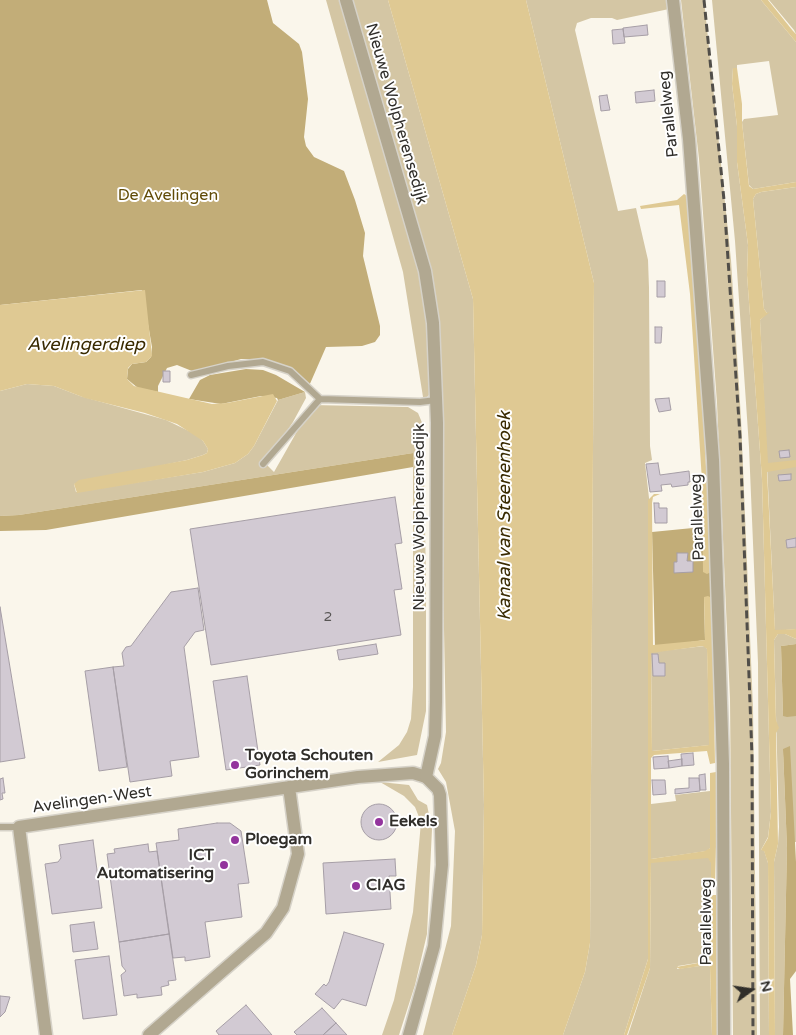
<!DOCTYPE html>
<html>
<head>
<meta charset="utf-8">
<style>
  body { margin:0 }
  #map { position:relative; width:796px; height:1035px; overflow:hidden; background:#faf6eb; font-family:"Varela Round",sans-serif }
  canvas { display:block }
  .north { position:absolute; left:726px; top:965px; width:50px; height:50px; -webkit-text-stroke:4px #fff; paint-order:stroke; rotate:76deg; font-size:14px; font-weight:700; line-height:20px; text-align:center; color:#302e2a }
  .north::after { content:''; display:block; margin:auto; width:18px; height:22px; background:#302e2a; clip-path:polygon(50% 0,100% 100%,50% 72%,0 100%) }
</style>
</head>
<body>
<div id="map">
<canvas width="796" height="1035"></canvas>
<div class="north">N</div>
</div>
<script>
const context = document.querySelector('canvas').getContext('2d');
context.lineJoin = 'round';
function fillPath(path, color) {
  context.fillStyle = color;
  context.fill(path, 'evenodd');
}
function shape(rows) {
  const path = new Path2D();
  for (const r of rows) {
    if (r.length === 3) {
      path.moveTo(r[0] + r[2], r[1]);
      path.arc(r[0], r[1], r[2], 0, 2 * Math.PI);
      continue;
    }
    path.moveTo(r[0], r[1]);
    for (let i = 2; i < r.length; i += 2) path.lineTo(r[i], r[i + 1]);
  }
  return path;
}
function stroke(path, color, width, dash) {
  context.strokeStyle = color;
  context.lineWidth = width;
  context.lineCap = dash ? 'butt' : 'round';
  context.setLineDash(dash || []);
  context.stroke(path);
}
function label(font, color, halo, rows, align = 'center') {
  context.font = font + ' "Varela Round",sans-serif';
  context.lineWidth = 4;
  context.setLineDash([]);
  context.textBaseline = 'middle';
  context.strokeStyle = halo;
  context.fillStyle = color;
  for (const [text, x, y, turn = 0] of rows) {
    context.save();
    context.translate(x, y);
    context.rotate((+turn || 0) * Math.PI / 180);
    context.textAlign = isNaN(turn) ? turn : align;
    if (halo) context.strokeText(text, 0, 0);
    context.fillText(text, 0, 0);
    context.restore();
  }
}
const green = shape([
  [326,0,342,0,420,268,429,342,430,394,427,397,423,397,403,272],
  [352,0,388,0,473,299,484,805,482,935,476,965,452,1035,423,1035,451,926,455,831,446,782,438,769,441,763,446,732,438,321,428,258],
  [526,0,668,0,669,9,617,20,612,18,591,18,577,23,575,30,618,211,636,208,648,260,649,288,650,446,652,460,645,463,649,498,648,959,624,1035,563,1035,585,972,590,943,594,283],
  [681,0,704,0,731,260,741,418,753,708,757,1035,733,1035,730,699,717,403,699,159],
  [712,0,761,0,796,42,796,182,753,189,749,185,742,122,744,119,778,115,769,61,737,65,737,68,733,68,732,84,737,126,737,162,748,245,747,275,762,479,771,812,768,837,761,850,764,850,768,863,769,1035,760,1035,758,663,749,447,735,241],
  [769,0,796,0,796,34,794,30],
  [796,187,796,629,775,631,760,320,767,313,764,309,753,199,756,194,761,192],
  [27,384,54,386,80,396,166,420,195,434,203,441,208,449,207,453,203,455,187,460,74,484,76,492,203,472,235,463,248,454,254,446,278,400,305,392,306,398,293,422,265,463,274,472,312,405,408,407,418,413,423,425,426,579,426,711,417,755,378,762,399,745,407,732,411,719,413,687,413,453,19,515,0,516,0,391],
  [778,634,785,634,796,639,796,644,781,646,783,716,796,716,796,842,794,842,783,749,787,848,783,1035,775,1035,774,862,778,844,779,827,774,640],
  [705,646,707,649,710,745,652,751,651,652],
  [380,782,409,785,418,800,427,805,432,829,427,934,415,985,399,1035,382,1035,394,1000,413,912,421,822,415,807,404,796],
  [710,791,710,848,707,851,651,859,651,804,676,801,675,795],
  [713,853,710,920,711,959,709,961,678,966,677,969,707,965,710,967,712,1035,628,1035,650,968,651,861]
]);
const forest = shape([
  [0,0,267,0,273,23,299,44,302,52,308,99,304,137,306,146,314,157,344,171,355,200,365,233,363,256,380,326,380,335,375,342,362,346,326,347,309,386,273,364,253,359,241,359,199,371,192,371,177,365,167,368,158,386,158,392,138,388,127,379,128,369,132,364,146,362,151,357,152,347,142,290,0,305],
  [246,369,263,370,276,375,305,392,278,400,277,398,261,396,221,404,189,399,200,380,210,375],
  [413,453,413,467,46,530,0,531,0,516,19,515],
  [703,527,703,572,711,572,712,598,704,597,705,640,655,647,652,532],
  [796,644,796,716,787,717,783,716,781,646],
  [790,746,796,862,796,971,790,979,793,1035,783,1035,787,848,783,749]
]);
const water = shape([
  [388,0,526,0,594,283,590,943,585,972,563,1035,452,1035,476,965,482,935,484,805,473,299],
  [761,0,768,0,793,31,796,34,796,42],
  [733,68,737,68,742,104,742,122,749,186,753,189,796,182,796,187,761,192,756,194,753,199,764,309,767,313,770,312,760,320,768,463,796,460,796,467,767,472,775,630,796,629,796,639,785,634,778,634,774,640,776,720,779,728,776,733,778,844,774,862,775,1035,769,1035,768,863,764,851,761,850,768,838,771,812,762,479,747,275,748,245,737,162,737,126,732,84],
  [684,194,687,196,692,251,691,264,699,320,711,572,707,574,703,572,702,481,690,294,679,205,641,209,640,206,677,200],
  [145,290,152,356,146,362,132,364,128,368,127,379,134,386,212,404,227,403,273,394,277,401,254,446,248,454,235,463,203,472,77,493,74,484,79,480,187,460,203,455,207,453,208,449,203,441,177,424,145,413,85,398,54,386,27,384,0,391,0,305],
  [654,494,660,494,653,497,652,503,653,645,705,640,704,597,708,596,712,598,715,763,710,764,707,751,654,755,651,758,651,859,705,851,710,848,710,773,716,772,717,809,715,884,711,884,711,863,708,858,651,863,650,968,627,1035,624,1035,648,959,648,500],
  [703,646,707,649,709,745,652,751,651,653],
  [713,895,716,895,717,1035,712,1035,710,967,707,965,680,969,676,967,709,961,711,959,710,897]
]);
const building = shape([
  [647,25,648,35,624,37,623,28,647,25],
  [623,29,625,43,613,44,612,30,623,29],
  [654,90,655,101,636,103,635,92,654,90],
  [607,95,610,110,601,111,599,96,607,95],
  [657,281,665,281,665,297,657,297,657,281],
  [655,327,662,327,661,343,655,343,655,327],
  [163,371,170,371,170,382,163,382,163,371],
  [669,398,671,410,659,412,655,399,669,398],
  [789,450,790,457,780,458,779,451,789,450],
  [658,463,660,475,689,471,690,482,688,482,688,485,672,487,671,484,661,485,662,491,650,492,646,464,658,463],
  [791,474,791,480,779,481,778,475,791,474],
  [395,497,402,543,395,544,402,589,394,590,401,635,211,665,190,529,395,497],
  [654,503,659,503,659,508,667,508,667,523,655,523,654,503],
  [796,538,796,547,787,548,786,540,796,538],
  [677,553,688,553,687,561,693,561,693,572,674,573,674,562,677,562,677,553],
  [198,588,204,630,195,632,184,647,199,757,170,761,172,776,130,782,113,667,124,666,122,653,126,647,131,646,171,592,198,588],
  [0,607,25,758,0,762,0,607],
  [376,644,378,654,339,660,337,650,376,644],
  [652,654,658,654,659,663,665,663,665,676,653,676,652,654],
  [113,667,127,767,99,771,85,671,113,667],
  [247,676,260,765,226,770,213,681,247,676],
  [693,753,694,765,682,766,681,754,693,753],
  [668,756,669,768,654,769,653,757,668,756],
  [682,759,682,766,669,768,668,761,682,759],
  [705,774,706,790,700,790,699,775,705,774],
  [3,778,5,793,2,793,3,799,0,800,0,779,3,778],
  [689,778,699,778,700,791,675,794,675,789,689,788,689,778],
  [652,780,665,780,666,794,653,795,652,780],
  [379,822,18],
  [217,823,230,823,241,831,249,883,238,884,242,917,205,922,210,957,185,961,185,957,173,958,156,843,179,840,178,829,217,823],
  [93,840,102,908,52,914,45,864,58,862,61,858,59,845,93,840],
  [148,844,149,852,157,851,169,934,119,942,107,854,115,853,114,849,148,844],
  [395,859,396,876,389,876,391,909,326,914,323,863,395,859],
  [94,922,98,949,73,952,70,925,94,922],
  [344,932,384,944,366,1006,342,999,334,1009,315,994,324,984,326,986,329,982,344,932],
  [169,934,176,980,168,981,169,985,161,987,162,995,137,998,137,994,124,996,121,975,126,971,122,966,119,942,169,934],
  [109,956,117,1015,83,1019,75,960,109,956],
  [0,996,10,997,5,1012,0,1017,0,996],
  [246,1005,272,1035,219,1035,216,1031,246,1005],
  [322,1008,336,1023,323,1035,297,1035,294,1032,322,1008],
  [336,1023,347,1035,323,1035,336,1023]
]);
const service = shape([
  [191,375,228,366,263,362,290,371,320,399,420,402,436,400],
  [263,464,320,399],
  [0,827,19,827]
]);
const minor = shape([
  [673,0,689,139,713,460,723,764,724,1035],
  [46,1035,19,827,358,777,413,773,426,777],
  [149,1035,266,933,283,908,298,854,289,787]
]);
const tertiary = shape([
  [346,0,425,271,433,323,437,423,436,702,435,736,426,777,438,789,440,795,442,865,434,946,409,1035]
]);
const rail = shape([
  [704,0,724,200,740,436,752,756,753,1035]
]);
const markers = [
  [235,765,5,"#93349d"],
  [379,822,5,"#93349d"],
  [235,840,5,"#93349d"],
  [224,865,5,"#93349d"],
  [356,886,5,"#93349d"]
];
const numberNames = [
  ["2",328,617]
];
const streetNames = [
  ["Nieuwe Wolpherensedijk",396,114,74],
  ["Parallelweg",669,114,-96],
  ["Nieuwe Wolpherensedijk",420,517,-90],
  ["Parallelweg",698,517,-92],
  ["Avelingen-West",92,800,-8],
  ["Parallelweg",707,922,-90]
];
const parkNames = [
  ["De Avelingen",168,196]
];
const poiNames = [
  ["Toyota Schouten",245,756],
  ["Gorinchem",245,774],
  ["Eekels",389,822],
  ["Ploegam",245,840],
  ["ICT",214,856,"right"],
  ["Automatisering",214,874,"right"],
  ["CIAG",366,886]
];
const waterNames = [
  ["Avelingerdiep",86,345],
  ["Kanaal van Steenenhoek",505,516,-90]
];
fillPath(green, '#d4c6a4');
fillPath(forest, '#c2ad78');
fillPath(water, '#dfc993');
fillPath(building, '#d2cad3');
stroke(building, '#a69ea6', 1);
stroke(service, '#d6d2c8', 9);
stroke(minor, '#d6d2c8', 15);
stroke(tertiary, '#d6d2c8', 15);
stroke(service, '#b1a891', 6);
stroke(minor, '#b1a891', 12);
stroke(tertiary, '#b1a891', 12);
stroke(rail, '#514e49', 3, [8, 4]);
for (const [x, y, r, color] of markers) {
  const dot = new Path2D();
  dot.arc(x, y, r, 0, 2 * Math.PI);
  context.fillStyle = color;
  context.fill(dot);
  stroke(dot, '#fff', 2);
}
label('14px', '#585554', null, numberNames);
label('16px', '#302e2a', '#fff', streetNames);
label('16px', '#614b06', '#fff', parkNames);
label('bold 16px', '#302e2a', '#fff', poiNames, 'left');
label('italic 18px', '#392a00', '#fff', waterNames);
</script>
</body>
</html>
